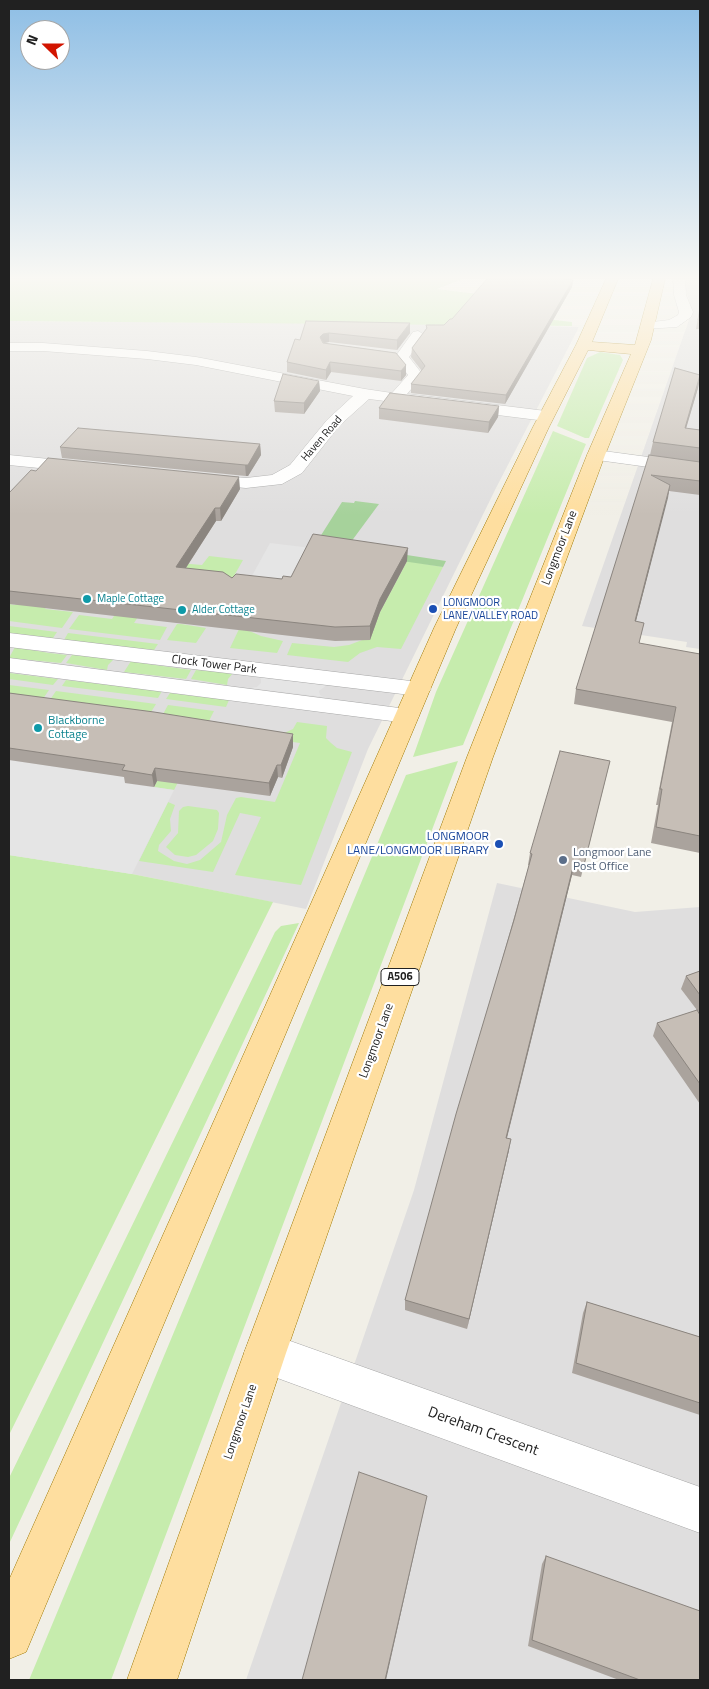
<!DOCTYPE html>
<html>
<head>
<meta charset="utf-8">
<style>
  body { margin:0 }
  #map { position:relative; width:709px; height:1689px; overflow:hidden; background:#f1efe7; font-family:"Titillium Web",sans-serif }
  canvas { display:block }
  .frame { position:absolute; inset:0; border:10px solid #212121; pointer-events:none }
  .north { position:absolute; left:20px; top:20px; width:50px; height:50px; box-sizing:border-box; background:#fff; border:1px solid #a6a6a6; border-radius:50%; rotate:292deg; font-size:14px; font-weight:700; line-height:20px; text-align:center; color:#212121 }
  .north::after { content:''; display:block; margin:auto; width:18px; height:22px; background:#d21400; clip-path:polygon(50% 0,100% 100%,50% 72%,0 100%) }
</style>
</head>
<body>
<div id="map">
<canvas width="709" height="1689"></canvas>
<div class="frame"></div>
<div class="north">N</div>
</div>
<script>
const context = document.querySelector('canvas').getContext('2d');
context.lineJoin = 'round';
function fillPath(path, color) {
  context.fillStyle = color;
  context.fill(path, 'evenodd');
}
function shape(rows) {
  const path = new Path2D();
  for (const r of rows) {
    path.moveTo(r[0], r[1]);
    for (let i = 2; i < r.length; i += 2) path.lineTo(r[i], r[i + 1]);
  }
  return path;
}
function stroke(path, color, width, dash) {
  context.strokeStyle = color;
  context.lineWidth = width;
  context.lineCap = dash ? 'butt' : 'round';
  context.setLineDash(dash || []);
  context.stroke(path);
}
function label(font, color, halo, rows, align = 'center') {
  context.font = font + ' "Titillium Web",sans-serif';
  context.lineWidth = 4.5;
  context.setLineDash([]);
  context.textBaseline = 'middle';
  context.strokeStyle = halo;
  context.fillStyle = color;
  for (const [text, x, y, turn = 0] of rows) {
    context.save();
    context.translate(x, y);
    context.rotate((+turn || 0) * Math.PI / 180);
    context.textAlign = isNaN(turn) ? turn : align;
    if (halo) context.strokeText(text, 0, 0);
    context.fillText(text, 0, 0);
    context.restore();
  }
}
const residential = shape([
  [683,279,700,279,700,649,686,647,687,642,582,626,692,311],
  [9,321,431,324,579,327,495,490,368,749,306,909,132,874,9,855],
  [497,883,635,912,700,907,700,1680,246,1680,414,1190]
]);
const grass = shape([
  [9,279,462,279,437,289,478,294,466,310,572,322,572,326,9,321],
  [600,352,620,355,623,360,589,438,585,438,557,426,587,358],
  [553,431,586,444,463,745,413,757,436,692],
  [209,556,243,560,230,583,175,569,179,563,202,565],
  [407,561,443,567,401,649,377,647,360,653,348,662,287,655,292,643,334,647,349,645,370,637,380,612],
  [46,566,77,570,45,609,73,612,62,628,9,621,9,604,15,605],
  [143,573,165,576,134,623,167,627,160,640,69,629,79,615,112,619],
  [177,624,181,624,206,628,196,643,167,640],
  [9,626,57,632,53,638,9,633],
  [240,627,261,636,283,641,277,653,230,648],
  [68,633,158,644,154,650,64,640],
  [15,647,49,653,67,655,61,663,9,658],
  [72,655,114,659,108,665,107,670,66,663],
  [131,661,148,664,191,670,186,679,124,672],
  [196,670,233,673,228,679,227,685,191,679],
  [9,673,58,679,53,685,9,679],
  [66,680,162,691,158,698,62,686],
  [9,685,49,690,36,709,9,705],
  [56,691,156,704,148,717,47,704],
  [170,693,229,700,226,707,166,699],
  [168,705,214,711,174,790,154,787,185,729,157,725],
  [297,722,327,726,326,738,331,743,337,748,352,752,301,885,235,875,261,817,240,813,213,872,139,861,168,802,175,805,170,819,171,831,159,845,158,851,174,861,187,864,200,860,221,842,227,815,236,798,241,797,275,802,300,743,271,739,293,729],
  [458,761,111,1680,29,1680,406,775],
  [188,806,217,810,219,813,218,829,213,841,196,855,188,857,175,855,166,847,178,833,179,811,183,807],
  [9,855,132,874,273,902,9,1435],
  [299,923,9,1544,9,1478,275,932,281,926]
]);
const forest = shape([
  [355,501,379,504,348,546,446,561,443,567,313,548,342,502,354,503]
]);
const parking = shape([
  [270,543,320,549,296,588,248,583],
  [256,676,327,685,319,691,320,695,324,697,250,688,257,687,261,683,261,679],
  [9,760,128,777,125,783,174,790,132,874,9,855]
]);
const street = shape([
  [673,279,685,279,686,295,693,312,691,317,677,327,644,329,642,326,644,323,669,320,678,315,679,312,674,295,673,279],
  [418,331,425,335,409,357,423,375,407,394,546,411,552,413,554,416,552,419,546,421,369,399,339,426,302,473,282,484,246,488,202,484,196,483,193,479,196,475,202,474,246,478,272,475,290,465,327,420,353,396,196,365,147,359,43,351,9,351,9,343,43,343,147,351,196,357,365,389,392,393,408,375,395,357,413,332,418,331],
  [596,450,700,464,700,474,590,459,587,455,590,451,596,450],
  [9,455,79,462,85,463,88,467,85,471,79,472,9,465,9,455],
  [9,633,419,682,427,684,431,689,427,694,419,696,9,647,9,633],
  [9,658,407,709,416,711,419,716,416,721,407,723,9,672,9,658],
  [265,1332,700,1487,700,1533,250,1368,244,1353,250,1338,265,1332]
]);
const primary = shape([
  [606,279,618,279,592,342,635,345,653,279,665,279,651,340,605,455,493,757,286,1353,177,1680,127,1680,244,1353,467,757,587,455,631,354,588,350,549,427,456,628,26,1652,9,1659,9,1580,434,628,533,427,576,345,606,279]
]);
const wall = shape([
  [573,280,572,287,505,404,411,393,411,384,422,371,411,357,412,348,426,329,426,325,444,325,452,319],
  [700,307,700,329,696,329],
  [306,321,410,333,397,350,329,342,324,343,396,353,406,375,401,381,331,372,326,380,287,372,287,362,300,340],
  [700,377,698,388,686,429,700,430,700,495,669,491,636,621,639,644,700,654,700,853,651,843,658,805,656,805,672,722,574,704,576,689,650,455,653,442],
  [319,381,320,391,304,414,275,412,274,401],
  [499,406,498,417,488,433,379,419,379,408],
  [260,444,261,455,248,476,246,476,62,458,60,447],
  [240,489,221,521,216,521,186,568,232,578,282,579,291,577,407,561,380,612,370,640,335,641,9,604,9,493],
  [9,693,293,734,293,747,282,778,278,777,270,796,157,781,154,787,125,783,124,777,9,760],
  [610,761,581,877,572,875,507,1138,509,1150,467,1329,405,1310,405,1300,529,865,528,865,530,853],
  [700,971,700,1014,681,989,686,976],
  [700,1015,700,1104,653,1036,657,1023],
  [587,1302,700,1337,700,1415,572,1373,583,1313],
  [546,1556,700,1680,619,1680,528,1646,542,1564]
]);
const shadedWall = shape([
  [573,280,572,287,505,404,506,395],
  [410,323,410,333,397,350,397,340],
  [329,333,329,342,324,343,320,337,323,334],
  [330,362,331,372,326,380,326,370],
  [406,365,406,375,401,381,401,371],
  [700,377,698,388,682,441,685,428],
  [319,381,320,391,304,414,304,403],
  [499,406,498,417,488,433,489,422],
  [260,444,261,455,248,476,246,476,245,465],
  [239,477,240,489,221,521,220,508],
  [670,485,668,498,632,636,635,621],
  [215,508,216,521,178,580,176,567],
  [408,548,407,561,380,612,370,640,370,626,380,599],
  [293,734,293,747,282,778,281,765],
  [277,765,278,777,270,796,269,783],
  [155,768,157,781,154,787,152,775],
  [574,863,572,875,504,1149,506,1138],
  [511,1139,509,1150,467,1329,469,1319],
  [427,1496,386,1680,385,1680]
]);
const building = shape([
  [487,279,562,279,573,280,506,395,411,384,425,366,412,348,427,328,426,325,444,325,450,319,452,319,487,279],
  [700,307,700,320,698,320,700,307],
  [306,321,410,323,397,340,329,333,323,334,320,337,323,343,396,353,406,365,401,371,330,362,326,370,287,362,295,339,300,340,306,321],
  [675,368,700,375,685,428,700,430,700,448,653,442,675,368],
  [283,374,319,381,304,403,274,401,283,374],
  [390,393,499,406,489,422,379,408,390,393],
  [78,428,260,444,248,465,245,465,60,447,78,428],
  [649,455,700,462,700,481,651,475,670,485,635,621,644,623,639,643,700,654,700,836,656,827,662,789,660,789,676,707,576,689,649,455],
  [48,458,239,477,220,508,215,508,176,567,223,572,232,578,236,574,282,579,283,576,291,577,313,534,408,548,380,599,370,626,335,627,9,591,9,493,31,470,36,471,48,458],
  [9,693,154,712,293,734,281,765,277,765,269,783,155,768,152,775,122,770,125,765,9,748,9,693],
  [560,751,610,761,584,865,574,863,506,1138,511,1139,469,1319,405,1300,456,1114,514,920,532,854,530,853,560,751],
  [700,971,700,995,686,976,700,971],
  [697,1010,700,1015,700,1084,657,1023,697,1010],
  [587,1302,700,1337,700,1403,576,1363,587,1302],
  [359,1472,427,1496,385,1680,302,1680,359,1472],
  [546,1556,700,1611,700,1680,640,1680,532,1640,546,1556]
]);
const markers = [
  [87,599,5,"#0f9aa8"],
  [433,609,5,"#1a4fb4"],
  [182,610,5,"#0f9aa8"],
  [38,728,5,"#0f9aa8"],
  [499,844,5,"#1a4fb4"],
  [563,860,5,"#5c6f8a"]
];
const farStreetnames = [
  ["Haven Road",322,439,-49]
];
const farCulturenames = [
  ["Maple Cottage",97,599],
  ["Alder Cottage",192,610]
];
const farTransitnames = [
  ["LONGMOOR",443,603],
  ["LANE/VALLEY ROAD",443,616]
];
const shields = [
  [400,977,38]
];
const shieldNames = [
  ["A506",400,977]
];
const streetNames = [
  ["Longmoor Lane",560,548,-69],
  ["Clock Tower Park",214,665,7],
  ["Longmoor Lane",377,1041,-70],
  ["Longmoor Lane",241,1422,-71]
];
const cultureNames = [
  ["Blackborne",48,721],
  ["Cottage",48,735]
];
const transitNames = [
  ["LONGMOOR",489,837],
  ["LANE/LONGMOOR LIBRARY",489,851]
];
const serviceNames = [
  ["Longmoor Lane",573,853],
  ["Post Office",573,867]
];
const nearStreetnames = [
  ["Dereham Crescent",483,1432,20]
];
fillPath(residential, '#dfdede');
fillPath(grass, '#c6ecad');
fillPath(forest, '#a6d29b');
fillPath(parking, '#e5e5e5');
stroke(street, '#a8a8a8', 1);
stroke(primary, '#9e7800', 1);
fillPath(street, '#fff');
fillPath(primary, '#fede9f');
fillPath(wall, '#aaa39d');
fillPath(shadedWall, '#8b857f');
fillPath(building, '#c6beb6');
stroke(building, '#8b857f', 1);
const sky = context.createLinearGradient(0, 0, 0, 515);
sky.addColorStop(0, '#8ebee5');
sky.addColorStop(0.54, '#f9f8f4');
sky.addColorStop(1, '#f9f8f400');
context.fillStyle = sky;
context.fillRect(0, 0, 709, 515);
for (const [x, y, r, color] of markers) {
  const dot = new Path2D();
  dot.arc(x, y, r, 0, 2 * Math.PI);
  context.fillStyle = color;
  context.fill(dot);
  stroke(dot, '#fff', 2);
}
label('11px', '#212121', '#fff', farStreetnames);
label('11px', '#0d838f', '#fff', farCulturenames, 'left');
label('11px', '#164399', '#fff', farTransitnames, 'left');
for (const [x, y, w] of shields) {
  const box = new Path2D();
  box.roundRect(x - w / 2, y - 8.5, w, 17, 4);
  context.fillStyle = '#fff';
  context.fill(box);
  stroke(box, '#212121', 1);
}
label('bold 11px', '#212121', null, shieldNames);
label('12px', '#212121', '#fff', streetNames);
label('12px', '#0d838f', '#fff', cultureNames, 'left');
label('12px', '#164399', '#fff', transitNames, 'right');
label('12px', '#4e5e75', '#fff', serviceNames, 'left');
label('15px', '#212121', '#fff', nearStreetnames);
</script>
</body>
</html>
